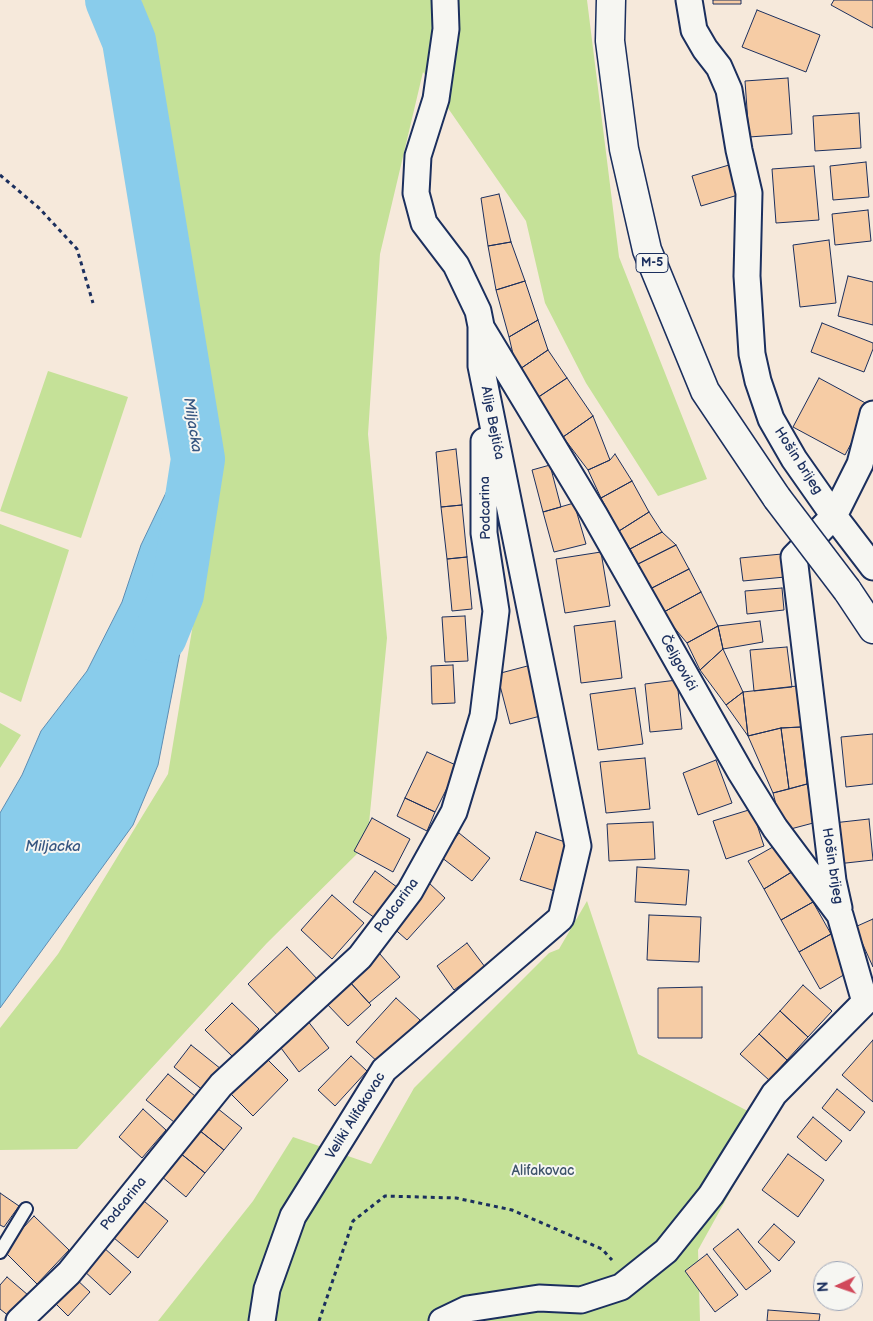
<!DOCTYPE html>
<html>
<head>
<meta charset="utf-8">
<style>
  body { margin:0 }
  #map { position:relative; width:873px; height:1321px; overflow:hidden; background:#f6e9db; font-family:"Balsamiq Sans",sans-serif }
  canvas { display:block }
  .north { position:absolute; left:813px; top:1261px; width:50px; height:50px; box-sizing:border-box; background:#f6f6f2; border:1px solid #9ea6b7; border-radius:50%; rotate:267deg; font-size:14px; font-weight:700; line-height:20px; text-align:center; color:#1b2f5e }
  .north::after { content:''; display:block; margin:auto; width:18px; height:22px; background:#d1495b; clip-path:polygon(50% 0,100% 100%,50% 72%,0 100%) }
</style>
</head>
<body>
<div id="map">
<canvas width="873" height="1321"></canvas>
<div class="north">N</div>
</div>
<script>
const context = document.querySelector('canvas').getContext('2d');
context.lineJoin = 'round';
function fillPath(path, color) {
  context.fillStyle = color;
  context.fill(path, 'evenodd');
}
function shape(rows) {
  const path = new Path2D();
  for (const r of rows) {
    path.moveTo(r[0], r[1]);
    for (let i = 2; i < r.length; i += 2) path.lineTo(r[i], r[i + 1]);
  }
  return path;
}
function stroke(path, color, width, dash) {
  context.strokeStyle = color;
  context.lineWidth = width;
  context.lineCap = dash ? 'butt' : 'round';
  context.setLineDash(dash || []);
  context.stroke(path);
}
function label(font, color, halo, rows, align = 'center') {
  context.font = font + ' "Balsamiq Sans",sans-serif';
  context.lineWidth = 4;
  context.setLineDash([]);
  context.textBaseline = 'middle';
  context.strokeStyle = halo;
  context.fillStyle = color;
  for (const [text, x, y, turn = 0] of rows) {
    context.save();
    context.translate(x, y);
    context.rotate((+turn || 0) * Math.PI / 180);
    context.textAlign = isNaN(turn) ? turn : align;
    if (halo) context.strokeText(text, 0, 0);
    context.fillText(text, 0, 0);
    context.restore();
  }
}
const green = shape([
  [141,0,587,0,619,257,707,479,658,496,586,383,545,303,526,221,423,72,380,254,368,434,387,638,367,844,267,943,77,1149,0,1150,0,1028,58,954,168,774,221,456,171,237,166,137],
  [48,371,128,397,81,538,0,511],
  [0,524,69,550,21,702,0,692],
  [0,723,21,735,0,768],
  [587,901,638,1054,769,1122,698,1250,700,1321,158,1321,253,1201,293,1137,371,1164,414,1088,549,953,559,949]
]);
const water = shape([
  [175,474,172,487,181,567,185,627,158,765,133,825,0,1008,0,813,22,775,41,731,87,671,122,602,141,545,175,474]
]);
const river = shape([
  [112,0,129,41,198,459,177,594,160,636]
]);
const building = shape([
  [713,0,741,0,741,4,713,4,713,0],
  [834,0,873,0,873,28,831,5,834,0],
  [757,10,820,35,806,72,742,47,757,10],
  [788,78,792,134,749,137,745,81,788,78],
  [859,113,861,148,815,151,813,116,859,113],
  [866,162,869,197,833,200,830,166,866,162],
  [729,165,738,195,701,206,692,176,729,165],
  [814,166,819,220,776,223,772,169,814,166],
  [499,194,511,242,488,246,481,198,499,194],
  [868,210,871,241,835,245,832,214,868,210],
  [829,240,836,303,800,307,793,245,829,240],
  [511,242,525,281,496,290,488,246,511,242],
  [848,276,873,282,873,325,838,316,848,276],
  [525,281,538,320,509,337,496,290,525,281],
  [538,320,548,350,517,371,509,337,538,320],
  [822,323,873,343,873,349,864,372,811,352,822,323],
  [548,350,567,378,537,398,517,371,548,350],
  [567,378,593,416,563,437,537,398,567,378],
  [819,378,871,406,845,455,793,427,819,378],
  [593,416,610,460,588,470,563,437,593,416],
  [456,449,462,505,441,507,436,452,456,449],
  [615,454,632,481,601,498,588,470,610,460,615,454],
  [550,465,561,507,543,512,532,470,550,465],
  [632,481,649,512,619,531,601,498,632,481],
  [574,503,586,544,554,552,543,512,574,503],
  [462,505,467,557,447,559,441,507,462,505],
  [649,512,662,532,630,549,619,531,649,512],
  [662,532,676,545,638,564,630,549,662,532],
  [676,545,689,569,650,589,638,564,676,545],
  [601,552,610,606,565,613,556,559,601,552],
  [782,554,785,577,743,581,740,558,782,554],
  [467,557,472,609,452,611,447,559,467,557],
  [689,569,701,592,662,613,650,589,689,569],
  [782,588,784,610,747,614,745,591,782,588],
  [701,592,718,626,687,643,662,613,701,592],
  [465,616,468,661,445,662,442,617,465,616],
  [615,621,622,678,581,683,574,626,615,621],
  [760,621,763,642,723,649,718,626,760,621],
  [718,626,723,649,700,670,687,643,718,626],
  [787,647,792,687,754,691,750,650,787,647],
  [723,649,743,692,726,705,700,670,723,649],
  [535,664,548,714,510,724,497,674,535,664],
  [453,665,455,703,432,704,431,666,453,665],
  [677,680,682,729,650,732,645,684,677,680],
  [797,686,801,727,781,728,748,736,743,692,797,686],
  [635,688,643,744,598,750,590,694,635,688],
  [743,692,748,736,726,705,743,692],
  [801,727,807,784,789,789,781,728,801,727],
  [781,728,789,789,773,793,748,736,781,728],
  [873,734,873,784,846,787,841,737,873,734],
  [427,752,458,766,435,812,405,798,427,752],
  [645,758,650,809,606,813,600,762,645,758],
  [716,760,732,803,698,815,683,773,716,760],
  [807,784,817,822,783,831,773,793,807,784],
  [405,798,435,812,427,831,397,816,405,798],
  [752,809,764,846,726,859,713,821,752,809],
  [372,818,410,839,393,872,354,851,372,818],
  [869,819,873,860,837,864,833,823,869,819],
  [653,822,655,859,609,861,607,824,653,822],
  [536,832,571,844,555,891,520,880,536,832],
  [459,833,490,858,472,881,441,857,459,833],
  [780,843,795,870,764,889,748,861,780,843],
  [637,867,689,870,686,905,635,902,637,867],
  [795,870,813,902,781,920,764,889,795,870],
  [375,871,401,890,379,921,353,902,375,871],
  [428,882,445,898,407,940,390,925,428,882],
  [332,895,364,923,332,959,301,930,332,895],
  [813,902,831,934,799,952,781,920,813,902],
  [649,915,701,917,699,962,647,960,649,915],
  [873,919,873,967,855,927,873,919],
  [831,934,852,970,820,989,799,952,831,934],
  [467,943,485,967,454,990,437,966,467,943],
  [287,947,319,981,280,1018,248,984,287,947],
  [380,954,400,977,369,1003,349,981,380,954],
  [349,981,371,1005,348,1026,326,1003,349,981],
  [803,985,832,1011,808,1037,780,1011,803,985],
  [702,987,702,1038,658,1038,658,988,702,987],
  [396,998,420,1020,380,1064,356,1042,396,998],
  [232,1003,259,1029,233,1057,205,1030,232,1003],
  [780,1011,808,1037,787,1060,759,1034,780,1011],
  [307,1020,329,1048,299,1072,278,1044,307,1020],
  [759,1034,787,1060,769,1080,740,1054,759,1034],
  [873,1040,873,1102,842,1075,873,1040],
  [191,1045,221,1069,204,1091,174,1067,191,1045],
  [351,1056,367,1071,335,1106,318,1090,351,1056],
  [267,1059,288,1080,253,1116,231,1094,267,1059],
  [168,1074,195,1096,174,1122,146,1100,168,1074],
  [837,1089,865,1112,850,1131,822,1108,837,1089],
  [217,1108,242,1128,224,1150,199,1130,217,1108],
  [143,1109,166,1130,142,1158,119,1137,143,1109],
  [813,1117,842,1141,826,1161,797,1137,813,1117],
  [199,1130,224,1150,205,1173,180,1153,199,1130],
  [180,1153,205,1173,186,1197,161,1176,180,1153],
  [788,1154,824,1180,798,1217,762,1190,788,1154],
  [0,1193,19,1206,4,1227,0,1225,0,1193],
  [139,1197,168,1221,138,1258,108,1233,139,1197],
  [34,1216,69,1250,37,1284,3,1250,34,1216],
  [774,1224,795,1242,779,1261,758,1242,774,1224],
  [738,1229,771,1271,746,1290,713,1249,738,1229],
  [103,1247,131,1272,110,1295,82,1269,103,1247],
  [707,1254,738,1295,715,1312,685,1271,707,1254],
  [7,1277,28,1295,10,1317,0,1309,0,1285,7,1277],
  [75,1278,90,1292,68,1316,53,1301,75,1278],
  [768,1310,820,1314,819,1321,767,1321,768,1310]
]);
const path = shape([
  [0,175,39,208,77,249,93,303],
  [319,1321,353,1221,385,1196,456,1198,512,1210,602,1249,612,1260]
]);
const lane = shape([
  [0,1252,26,1209]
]);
const street = shape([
  [689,0,694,30,705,49,719,67,729,90,739,150,749,193,747,276,752,354,758,381,771,419,794,459,834,516,873,567],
  [481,327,594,514,741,773,775,828,840,915,865,1002],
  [839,908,833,881,794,557,834,516,860,464,873,414],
  [19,1321,69,1273,221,1085,360,957,410,891,454,812,483,716,496,611,484,533,484,441],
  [262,1321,267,1289,293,1216,384,1070,561,918,578,846,481,366,481,326,478,311,456,265,424,223,416,193,418,156,436,99,446,29,445,0],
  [442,1321,467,1309,539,1298,581,1300,621,1287,666,1251,711,1195,774,1094,865,1002]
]);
const primary = shape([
  [611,0,610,41,624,149,647,250,705,391,777,498],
  [847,590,873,629]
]);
const primaryBridge = shape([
  [777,498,847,590]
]);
const shields = [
  [652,263,32]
];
const shieldNames = [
  ["M-5",652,263]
];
const streetNames = [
  ["Alije Bejtića",492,423,79],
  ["Hošin brijeg",798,461,57],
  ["Podcarina",486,508,-91],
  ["Čeljgovići",678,663,61],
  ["Hošin brijeg",832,866,81],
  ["Podcarina",397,906,-54],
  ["Veliki Alifakovac",356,1116,-58],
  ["Podcarina",124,1204,-51]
];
const parkNames = [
  ["Alifakovac",543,1171]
];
const waterNames = [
  ["Miljacka",192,425,81],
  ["Miljacka",53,847]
];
fillPath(green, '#c5e198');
fillPath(water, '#89cceb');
stroke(water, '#5d8db3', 1);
stroke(river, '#89cceb', 54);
fillPath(building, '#f6cca5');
stroke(building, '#1b2f5e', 1);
stroke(lane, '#1b2f5e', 16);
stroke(street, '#1b2f5e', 29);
stroke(primary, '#1b2f5e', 31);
stroke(path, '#1b2f5e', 3, [4, 4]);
stroke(lane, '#f6f6f2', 12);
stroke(street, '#f6f6f2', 25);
stroke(primary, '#f6f6f2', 28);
stroke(primaryBridge, '#1b2f5e', 31, []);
stroke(primaryBridge, '#f6f6f2', 28);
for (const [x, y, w] of shields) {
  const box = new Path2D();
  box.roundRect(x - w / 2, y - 9.5, w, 19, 4);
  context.fillStyle = '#f6f6f2';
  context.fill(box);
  stroke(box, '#1b2f5e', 1);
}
label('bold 12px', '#1b2f5e', null, shieldNames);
label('14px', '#1b2f5e', '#f6f6f2', streetNames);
label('14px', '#3d536a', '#f6f6f2', parkNames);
label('italic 15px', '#365681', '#f6f6f2', waterNames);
</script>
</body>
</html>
